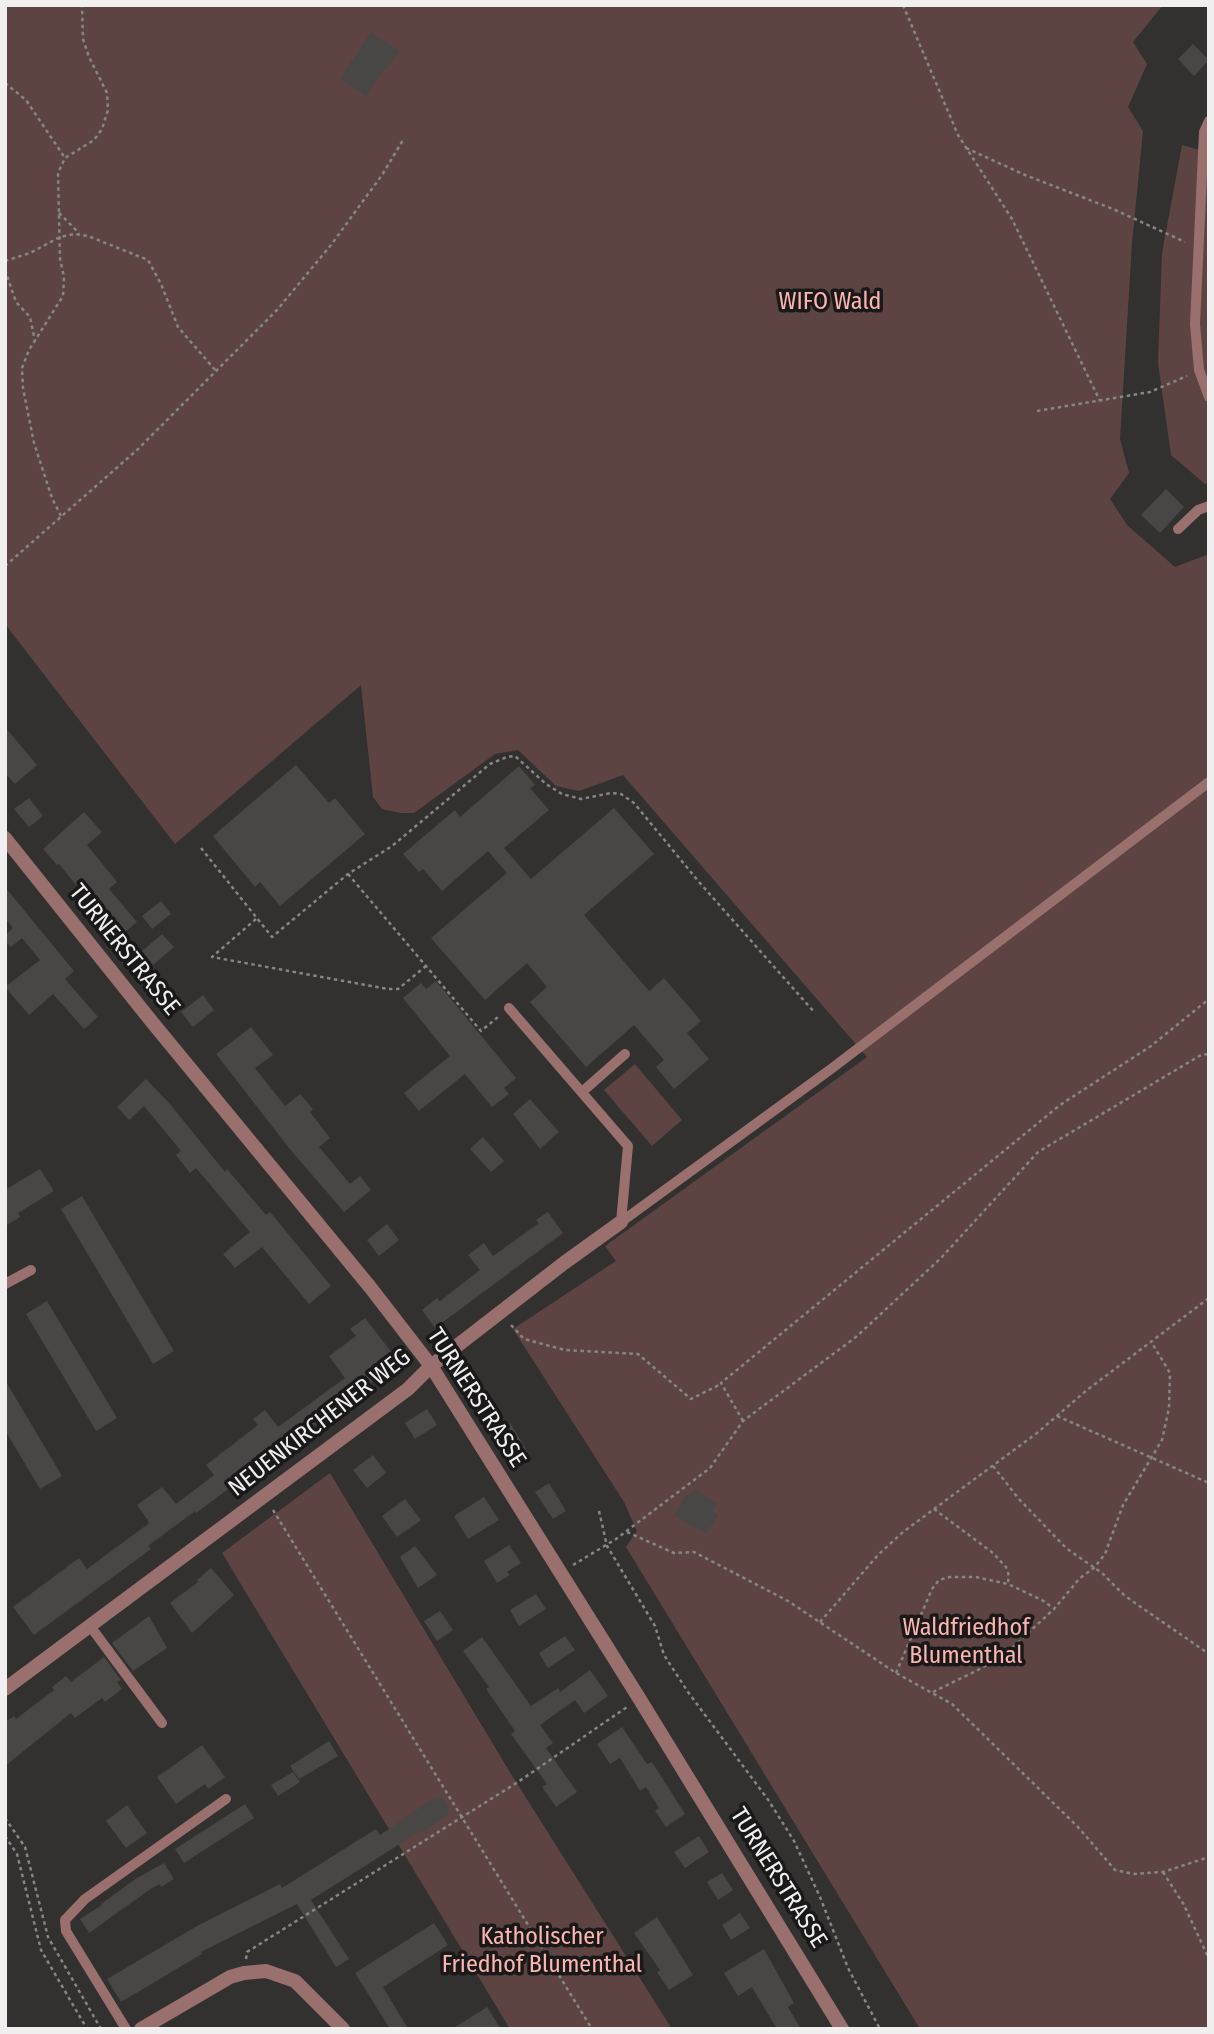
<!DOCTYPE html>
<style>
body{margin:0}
#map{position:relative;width:1214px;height:2034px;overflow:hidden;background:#333030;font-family:"Fira Sans Condensed",sans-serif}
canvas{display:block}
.frame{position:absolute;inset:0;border:7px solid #f1efef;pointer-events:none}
</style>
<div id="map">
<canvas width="1214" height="2034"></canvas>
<div class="frame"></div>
</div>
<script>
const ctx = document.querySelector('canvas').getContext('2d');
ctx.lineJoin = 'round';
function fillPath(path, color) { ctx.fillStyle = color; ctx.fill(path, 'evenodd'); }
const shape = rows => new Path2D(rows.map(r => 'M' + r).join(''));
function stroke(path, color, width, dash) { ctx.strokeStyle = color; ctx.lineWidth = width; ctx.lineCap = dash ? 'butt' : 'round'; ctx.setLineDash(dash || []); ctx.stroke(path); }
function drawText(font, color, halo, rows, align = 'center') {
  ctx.font = font + ' "Fira Sans Condensed",sans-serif'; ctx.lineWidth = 7; ctx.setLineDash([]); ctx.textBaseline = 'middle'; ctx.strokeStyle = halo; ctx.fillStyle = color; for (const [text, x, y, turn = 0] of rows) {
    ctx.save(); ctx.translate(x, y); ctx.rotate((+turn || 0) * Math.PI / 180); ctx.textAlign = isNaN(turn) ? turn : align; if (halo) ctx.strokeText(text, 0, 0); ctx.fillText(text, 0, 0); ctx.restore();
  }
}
fillPath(shape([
 [5,5,1163,5,1133,42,1147,64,1128,107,1143,131,1132,243,1120,439,1129,473,1110,499,1127,525,1175,567,1209,554,1209,2029,920,2029,626,1547,637,1531,624,1502,513,1329,616,1261,605,1246,867,1057,623,775,579,791,556,786,518,750,495,754,414,813,400,813,382,809,373,797,361,685,175,844,5,624],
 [1182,145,1196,149,1209,148,1209,483,1205,484,1171,455,1158,363,1162,253],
 [635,1064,682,1120,652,1146,604,1090],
 [330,1473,511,1774,672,2029,510,2029,222,1553]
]), '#5d4442');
fillPath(shape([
 [371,32,399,51,386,70,384,69,366,96,340,79],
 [1193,44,1209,60,1194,76,1178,59],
 [1166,489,1184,507,1160,533,1141,515],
 [5,727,37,765,15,784,5,773],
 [296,765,329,803,335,798,365,834,280,906,260,882,255,887,213,836],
 [519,766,535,785,530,788,549,810,504,848,531,879,614,808,654,854,584,915,649,991,664,978,701,1021,687,1033,709,1059,674,1089,656,1067,664,1060,634,1025,586,1067,530,1002,547,987,527,963,485,1000,431,938,507,873,488,851,442,891,423,869,419,872,403,854,455,810,460,817],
 [29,798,43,816,29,827,14,809],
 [84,812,102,832,87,845,117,882,109,889,137,922,119,937,59,864,57,865,43,849],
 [5,887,74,971,65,979,98,1017,84,1029,53,994,29,1015,5,987,40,960,22,938,11,947,5,941,5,935,13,928,5,918],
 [161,901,171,914,152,929,142,916],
 [162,934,174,947,146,971,135,957],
 [436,981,516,1078,504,1088,509,1094,492,1107,465,1074,419,1111,404,1093,450,1056,403,998,421,983,426,989],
 [203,995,214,1010,193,1027,181,1012],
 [251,1027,273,1055,255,1068,285,1106,300,1094,313,1109,310,1112,330,1138,319,1147,350,1184,360,1176,371,1190,344,1212,289,1148,216,1054],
 [146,1079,170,1104,225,1172,227,1169,266,1215,270,1212,331,1286,309,1304,262,1247,235,1268,223,1254,250,1232,196,1168,190,1173,176,1155,181,1151,144,1106,129,1120,117,1107],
 [530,1099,559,1132,540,1149,513,1114],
 [483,1137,504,1161,491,1172,470,1149],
 [40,1169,54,1191,18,1213,20,1217,5,1226,5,1190],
 [82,1196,174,1351,153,1364,61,1209],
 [548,1212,563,1233,435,1328,422,1310,437,1298,440,1301,480,1270,468,1255,484,1243,493,1256,539,1223,536,1220],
 [387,1224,399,1240,379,1256,367,1240],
 [47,1301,117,1418,96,1431,26,1314],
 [365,1318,399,1362,196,1513,195,1511,148,1546,151,1549,34,1635,13,1607,79,1558,87,1569,148,1524,149,1522,137,1505,162,1487,176,1504,214,1475,206,1465,258,1425,253,1419,265,1410,278,1427,345,1378,329,1356,356,1336,350,1329],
 [5,1380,62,1476,40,1489,5,1430],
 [427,1409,437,1425,415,1439,405,1423],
 [510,1423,528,1452,516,1459,498,1431],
 [373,1455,386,1473,367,1488,353,1470],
 [549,1483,566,1511,553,1519,535,1492],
 [694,1489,717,1504,713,1511,718,1515,706,1534,674,1515,686,1495,689,1497],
 [484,1497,499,1520,468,1539,454,1516],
 [405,1499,421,1520,397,1537,382,1516],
 [509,1545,521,1563,507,1572,510,1575,497,1583,484,1561],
 [415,1546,437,1575,418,1588,400,1557],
 [211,1568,234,1595,192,1633,170,1603,198,1582,197,1580],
 [536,1594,546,1609,519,1626,510,1610],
 [440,1611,453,1630,437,1641,424,1621],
 [149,1616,167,1648,133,1671,112,1643],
 [565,1636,575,1650,548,1668,539,1653],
 [482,1637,531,1706,558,1688,560,1692,590,1670,608,1696,584,1713,575,1700,540,1725,553,1743,546,1748,577,1792,556,1807,542,1787,547,1784,511,1734,515,1731,486,1689,489,1687,463,1651],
 [104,1657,121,1680,117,1682,122,1689,105,1702,102,1698,75,1718,71,1713,5,1766,5,1722,14,1716,16,1719,54,1690,52,1687,66,1676,71,1682],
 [622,1727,647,1764,652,1762,685,1814,666,1827,655,1811,659,1808,646,1787,640,1791,620,1758,610,1764,597,1744],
 [329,1741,338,1756,299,1779,290,1766],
 [202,1745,225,1777,208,1789,205,1784,176,1804,157,1777],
 [293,1772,300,1782,278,1796,271,1785],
 [435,1797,442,1798,449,1808,447,1816,423,1832,422,1830,311,1900,349,1959,336,1967,297,1904,201,1952,202,1954,121,2002,107,1979,197,1926,280,1884,282,1888,376,1829,380,1835],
 [245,1804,254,1818,184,1863,175,1849],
 [127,1805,147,1833,126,1848,106,1821],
 [699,1836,709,1852,685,1868,674,1852],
 [164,1863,174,1879,161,1887,160,1884,152,1888,89,1933,80,1919,102,1905,101,1904,137,1878],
 [722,1873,733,1890,718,1900,707,1882],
 [740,1913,750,1928,731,1940,722,1925],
 [657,1917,693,1975,669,1990,657,1972,660,1970,634,1933],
 [434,1923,448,1945,383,1987,408,2029,390,2029,355,1973],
 [764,1949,794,2003,788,2007,801,2029,777,2029,752,1987,738,1996,724,1973],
 [487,2007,501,2029,452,2029]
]), '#494646');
stroke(shape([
 [903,5,958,135,1012,219,1100,401],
 [5,83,26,100,65,158],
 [966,148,1025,175,1113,209,1185,242],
 [59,213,79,233],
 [5,261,30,253,60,237,74,234,88,236,148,260,161,284,178,327,216,371],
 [5,270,16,302,30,317,35,341],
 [1037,411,1150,392,1187,376],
 [61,516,52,498,34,443,23,388,22,368,29,350,63,296,64,277,60,259,58,173,65,158,94,140,102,129,108,110,107,93,89,57,83,39,82,5],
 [5,566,137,450,277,310,331,245,382,175,403,140],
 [201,848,272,937,348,874,392,846,490,764,507,757,515,756,546,784,562,794,581,799,611,793,621,794,634,803,699,882,815,1013],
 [348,874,481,1031,498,1017],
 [256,919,212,957,388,989,398,989,426,966],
 [511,1325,524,1339,565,1350,638,1354,691,1399,721,1384],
 [1057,1416,1209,1483],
 [743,1421,721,1383,1060,1105,1151,1046,1209,999],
 [993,1466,1018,1498,1066,1548,1102,1573,1125,1596,1209,1654],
 [934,1509,993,1553,1006,1567,1009,1576,1008,1582],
 [273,1510,592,2029],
 [599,1511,607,1546,655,1626,664,1655,688,1692,769,1801,794,1841,820,1897,848,1968,880,2029],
 [627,1532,674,1553,694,1552,788,1601,896,1673,952,1704,1078,1827,1115,1870,1133,1874,1163,1872,1209,1857],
 [573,1565,616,1539,710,1468,743,1421,856,1337,941,1258,1038,1152,1201,1055,1209,1054],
 [820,1622,878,1555,903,1532,1037,1433,1087,1390,1209,1298],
 [896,1673,932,1589,939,1580,950,1577,976,1577,1008,1584,1042,1600,1053,1608],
 [933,1692,982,1668,1011,1649,1054,1609,1080,1578,1094,1568,1105,1554,1123,1505,1162,1440,1169,1408,1170,1373,1152,1343],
 [5,1818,25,1847,48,1937,101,2029],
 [5,1836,17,1854,41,1950,87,2029],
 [1163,1872,1184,1905,1209,1959],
 [246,1959,247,1952,518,1782,627,1707]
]), '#878585', 2.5, [3.5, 3.5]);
stroke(shape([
 [1209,121,1204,132,1195,324,1199,370,1209,397],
 [1178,529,1198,510,1209,506],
 [509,1008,628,1146,621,1222],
 [582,1092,625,1054],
 [621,1222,831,1069,1209,782],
 [5,1284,31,1270],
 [90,1626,162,1723],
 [126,2029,66,1931,65,1920,85,1899,226,1799]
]), '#99706d', 10);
stroke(shape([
 [621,1222,564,1263,431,1366,639,1698,842,2029],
 [141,2029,230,1977,244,1973,266,1971,295,1981,343,2029]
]), '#99706d', 14);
stroke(shape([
 [5,838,152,1022,370,1287,431,1366,408,1389,5,1689]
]), '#99706d', 14);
drawText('24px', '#feb4b0', '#1a1919', [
 ["WIFO Wald",830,302],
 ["Waldfriedhof",966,1628],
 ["Blumenthal",966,1656],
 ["Katholischer",542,1937],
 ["Friedhof Blumenthal",542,1965]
]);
drawText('24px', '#f1efef', '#1a1919', [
 ["TURNERSTRASSE",124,950,51],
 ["TURNERSTRASSE",476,1398,57],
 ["NEUENKIRCHENER WEG",320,1423,-38],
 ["TURNERSTRASSE",778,1878,58]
]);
</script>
